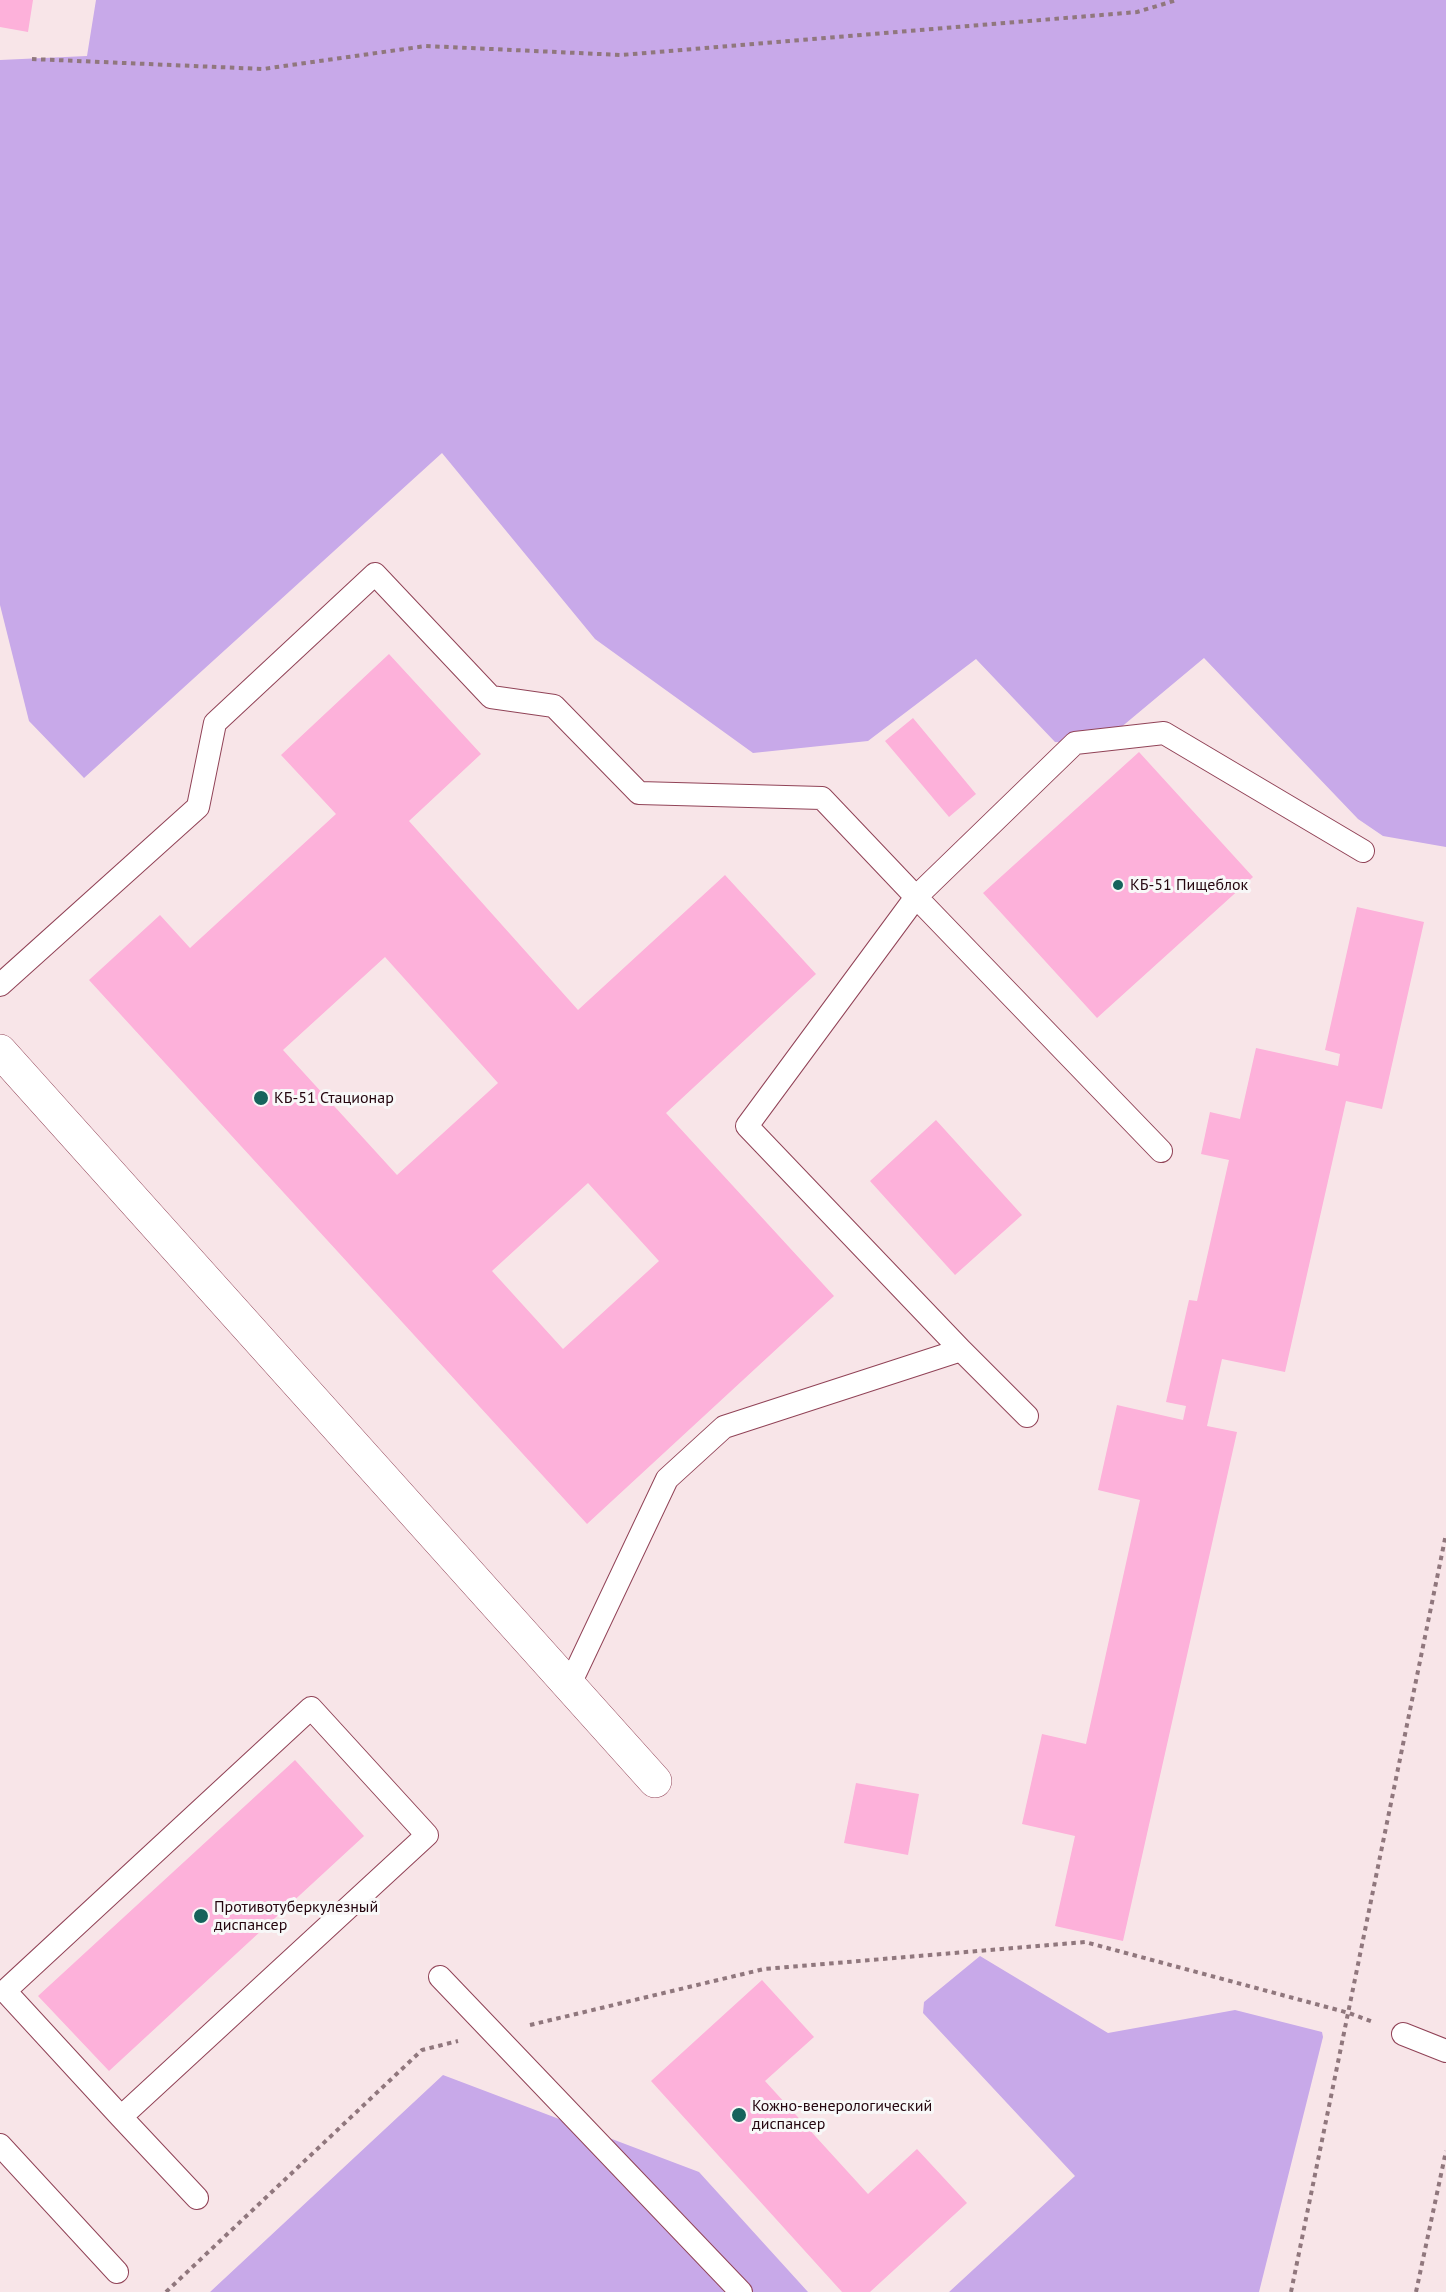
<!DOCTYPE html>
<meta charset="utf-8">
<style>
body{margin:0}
canvas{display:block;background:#f8e5e8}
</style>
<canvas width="1446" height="2292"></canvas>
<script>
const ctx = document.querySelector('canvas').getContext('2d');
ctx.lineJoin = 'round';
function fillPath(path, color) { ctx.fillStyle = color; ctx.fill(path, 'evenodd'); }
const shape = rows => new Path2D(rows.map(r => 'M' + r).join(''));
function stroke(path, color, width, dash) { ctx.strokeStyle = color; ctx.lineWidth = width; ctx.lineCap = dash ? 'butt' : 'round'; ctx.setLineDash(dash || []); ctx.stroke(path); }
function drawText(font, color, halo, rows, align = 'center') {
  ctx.font = font + ' "PT Sans",sans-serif'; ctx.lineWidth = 6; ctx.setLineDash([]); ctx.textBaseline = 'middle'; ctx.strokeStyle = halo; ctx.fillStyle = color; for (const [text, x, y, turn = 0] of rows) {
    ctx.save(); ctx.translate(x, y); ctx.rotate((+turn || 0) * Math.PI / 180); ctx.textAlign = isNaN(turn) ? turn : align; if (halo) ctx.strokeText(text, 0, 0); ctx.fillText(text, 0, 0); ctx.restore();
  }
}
fillPath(shape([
 [96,0,1446,0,1446,847,1383,836,1358,819,1204,658,1101,744,1055,742,976,659,868,741,753,753,595,639,442,453,84,778,29,721,0,605,0,60,87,56],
 [980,1956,1108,2033,1235,2010,1322,2032,1323,2037,1259,2292,949,2292,1075,2176,923,2013,924,2002],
 [443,2075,699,2172,808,2292,210,2292]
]), '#c8a9e9');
fillPath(shape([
 [0,0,33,0,28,32,0,27],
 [389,654,481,754,409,821,578,1010,725,875,816,974,666,1113,834,1296,587,1524,89,980,160,915,190,948,336,814,281,755],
 [385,957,498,1083,397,1175,283,1050],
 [588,1183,659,1261,563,1349,492,1271],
 [913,718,976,794,949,817,885,741],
 [1139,752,1253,877,1097,1018,983,893],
 [1357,907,1424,922,1382,1109,1346,1101,1285,1372,1222,1359,1207,1426,1237,1432,1123,1941,1055,1926,1075,1836,1022,1824,1042,1734,1086,1744,1140,1500,1098,1490,1117,1405,1183,1420,1186,1406,1166,1402,1189,1300,1197,1301,1229,1160,1201,1154,1210,1112,1240,1119,1256,1048,1338,1066,1340,1054,1325,1050],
 [936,1120,1022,1215,955,1275,870,1181],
 [295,1760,364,1836,109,2071,38,1996],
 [856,1783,919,1794,908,1855,844,1843],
 [762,1980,814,2037,765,2081,868,2194,917,2149,967,2203,870,2292,842,2292,651,2081]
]), '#fdb1da');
const service = shape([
 [0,985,198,807,215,723,375,574,491,697,554,706,639,793,822,798,916,897,747,1126,961,1350],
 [1161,1151,916,897,1075,743,1164,733,1363,851],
 [569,1686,667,1479,724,1427,961,1350,1027,1416],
 [440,1977,741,2292],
 [1403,2034,1446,2051],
 [121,2117,427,1835,311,1708,5,1991,121,2117,197,2198],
 [0,2145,117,2272]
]);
const minor = shape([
 [0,1051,655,1781]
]);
stroke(service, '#914357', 24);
stroke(minor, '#914357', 34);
stroke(shape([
 [32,59,263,69,426,46,621,55,1137,12,1177,0],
 [530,2025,764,1969,1085,1942,1349,2013,1373,2022],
 [166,2292,422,2050,458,2041],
 [1291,2292,1446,1534],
 [1416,2292,1446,2151]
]), '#90777d', 4, [4.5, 4.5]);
stroke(service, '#fff', 22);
stroke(minor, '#fff', 33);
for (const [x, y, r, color] of [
 [1118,885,6,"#16635c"],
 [261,1098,8,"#16635c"],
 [201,1916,8,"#16635c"],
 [739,2115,8,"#16635c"]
]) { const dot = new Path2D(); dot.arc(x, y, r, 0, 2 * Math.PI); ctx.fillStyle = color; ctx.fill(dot); stroke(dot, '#f8f8f8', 2); }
drawText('16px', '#25060f', '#f8f8f8', [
 ["КБ-51 Пищеблок",1130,885],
 ["КБ-51 Стационар",274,1098],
 ["Противотуберкулезный",214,1907],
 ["диспансер",214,1925],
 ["Кожно-венерологический",752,2106],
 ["диспансер",752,2124]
], 'left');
</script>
